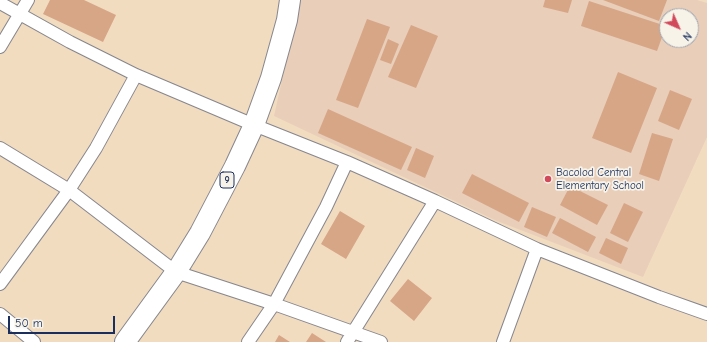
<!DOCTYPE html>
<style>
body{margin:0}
#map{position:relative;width:707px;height:342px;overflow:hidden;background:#f2dcbf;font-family:"Comic Neue",sans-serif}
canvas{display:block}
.north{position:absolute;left:659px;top:8px;width:40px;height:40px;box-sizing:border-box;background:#f7f3e8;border:1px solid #9fa5b1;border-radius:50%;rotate:135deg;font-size:11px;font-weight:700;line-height:16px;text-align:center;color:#1b2f5e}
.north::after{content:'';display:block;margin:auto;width:14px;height:18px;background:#d1495b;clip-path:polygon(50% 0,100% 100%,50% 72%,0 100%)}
.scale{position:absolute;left:8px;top:316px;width:107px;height:18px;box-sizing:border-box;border:2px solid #1b2f5e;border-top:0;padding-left:5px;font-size:12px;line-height:14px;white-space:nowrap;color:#1b2f5e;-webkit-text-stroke:3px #f7f3e8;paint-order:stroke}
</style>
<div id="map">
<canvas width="707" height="342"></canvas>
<div class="north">N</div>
<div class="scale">50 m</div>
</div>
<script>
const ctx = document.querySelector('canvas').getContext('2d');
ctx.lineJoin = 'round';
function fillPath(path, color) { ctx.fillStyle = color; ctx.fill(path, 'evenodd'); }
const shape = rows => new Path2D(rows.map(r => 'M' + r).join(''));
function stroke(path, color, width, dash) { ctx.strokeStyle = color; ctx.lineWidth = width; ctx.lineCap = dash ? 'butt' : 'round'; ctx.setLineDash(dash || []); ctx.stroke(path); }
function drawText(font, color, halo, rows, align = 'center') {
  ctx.font = font + ' "Comic Neue",sans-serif'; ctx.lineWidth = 3.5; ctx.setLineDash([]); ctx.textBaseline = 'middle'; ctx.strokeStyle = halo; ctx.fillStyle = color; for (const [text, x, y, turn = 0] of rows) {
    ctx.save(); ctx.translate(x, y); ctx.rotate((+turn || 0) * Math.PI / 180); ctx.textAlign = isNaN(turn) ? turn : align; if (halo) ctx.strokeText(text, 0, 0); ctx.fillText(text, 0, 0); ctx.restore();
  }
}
fillPath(shape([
 [300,0,697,0,707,3,707,137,643,277,497,221,274,116],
 [667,16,691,16,691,40,667,40]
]), '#e9ceb9');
fillPath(shape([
 [50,0,84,0,116,15,103,42,43,14],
 [545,0,572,0,568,13,543,7],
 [603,0,667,0,659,21],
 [589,1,666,26,657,51,581,26],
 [367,19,390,27,358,108,336,100],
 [411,25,438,36,416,88,388,77],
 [388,39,399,44,391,64,380,60],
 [618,72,657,88,631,153,592,138],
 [670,90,692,99,679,130,658,121],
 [328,109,412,147,401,170,318,133],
 [652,133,673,139,659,181,639,174],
 [416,148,434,156,425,178,407,170],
 [472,174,529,203,519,222,462,193],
 [570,186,608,205,597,225,560,205],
 [624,203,643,212,628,242,610,233],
 [532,207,556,217,547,237,524,227],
 [340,211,365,226,346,259,321,244],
 [560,218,596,237,588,252,552,233],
 [606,238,628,248,621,264,599,253],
 [408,279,432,298,414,321,390,301],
 [312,333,326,342,306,342],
 [279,335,290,342,275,342]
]), '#d7a687');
const minor = shape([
 [0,3,70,42,136,75,254,125,347,162,435,201,537,249,659,297,707,314],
 [0,47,28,0],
 [0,148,69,190,176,272,274,304,381,342],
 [0,284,69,190,96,148,136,75],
 [0,314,34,342],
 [248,342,274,304,326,207,347,162],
 [347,342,435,201],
 [503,342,537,249]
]);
const trunk = shape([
 [125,342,176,272,200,233,235,166,254,125,271,78,287,20,290,0]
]);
stroke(minor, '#86868e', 14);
stroke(trunk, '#86868e', 22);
stroke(minor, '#fff', 12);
stroke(trunk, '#fff', 20);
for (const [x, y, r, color] of [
 [548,179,4,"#d1495b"]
]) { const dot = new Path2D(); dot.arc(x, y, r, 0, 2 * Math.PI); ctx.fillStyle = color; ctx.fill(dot); stroke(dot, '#f7f3e8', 1.5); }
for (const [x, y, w] of [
 [227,180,14]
]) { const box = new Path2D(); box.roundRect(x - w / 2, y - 8, w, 16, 3); ctx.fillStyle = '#f7f3e8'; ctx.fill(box); stroke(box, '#1b2f5e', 1); }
drawText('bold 10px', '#1b2f5e', null, [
 ["9",227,180]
]);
drawText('11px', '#1b2f5e', '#f7f3e8', [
 ["Bacolod Central",556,173],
 ["Elementary School",556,186]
], 'left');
</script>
